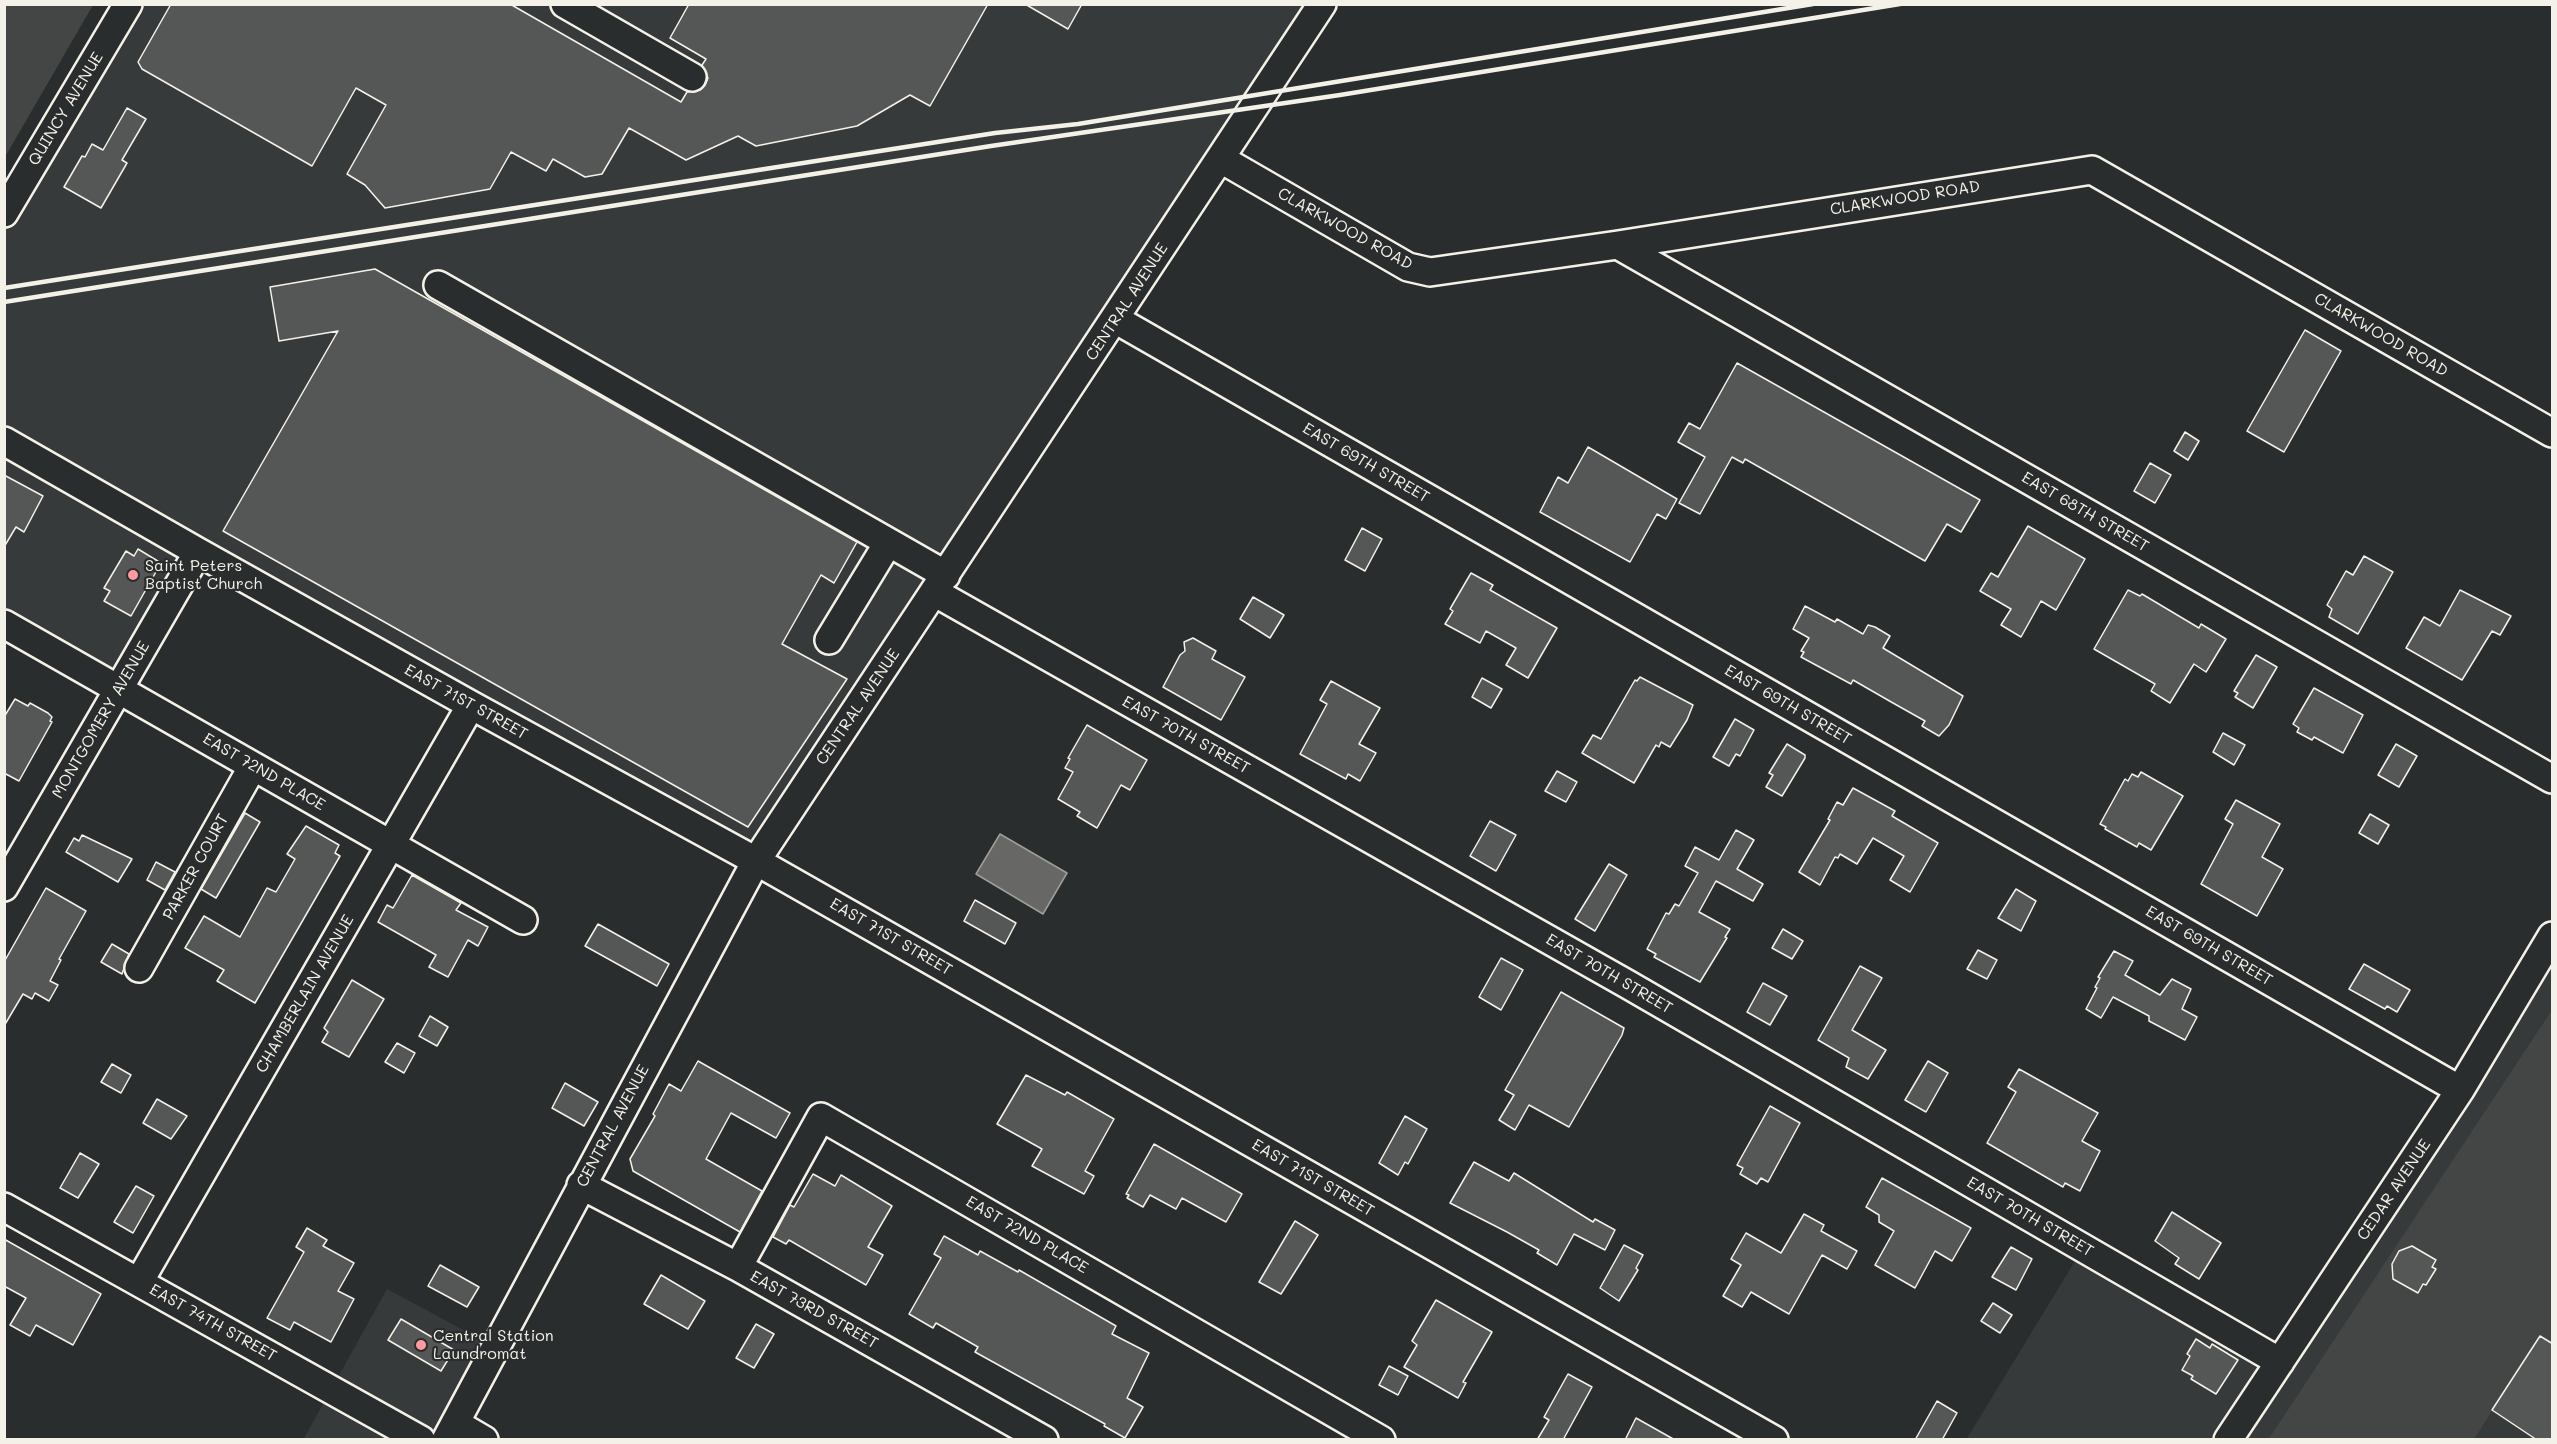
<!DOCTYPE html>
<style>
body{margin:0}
#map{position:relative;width:2557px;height:1444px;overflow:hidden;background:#2a2d2e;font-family:Mali,sans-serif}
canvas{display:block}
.frame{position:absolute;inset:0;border:6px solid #f4f1e8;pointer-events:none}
</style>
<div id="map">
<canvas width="2557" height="1444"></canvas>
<div class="frame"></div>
</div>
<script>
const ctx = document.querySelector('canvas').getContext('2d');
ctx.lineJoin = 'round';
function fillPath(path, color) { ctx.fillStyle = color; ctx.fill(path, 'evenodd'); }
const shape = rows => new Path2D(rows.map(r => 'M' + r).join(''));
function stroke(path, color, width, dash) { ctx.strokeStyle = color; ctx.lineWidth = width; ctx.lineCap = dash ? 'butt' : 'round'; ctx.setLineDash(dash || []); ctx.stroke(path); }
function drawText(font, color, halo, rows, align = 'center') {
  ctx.font = font + ' Mali,sans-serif'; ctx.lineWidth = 4.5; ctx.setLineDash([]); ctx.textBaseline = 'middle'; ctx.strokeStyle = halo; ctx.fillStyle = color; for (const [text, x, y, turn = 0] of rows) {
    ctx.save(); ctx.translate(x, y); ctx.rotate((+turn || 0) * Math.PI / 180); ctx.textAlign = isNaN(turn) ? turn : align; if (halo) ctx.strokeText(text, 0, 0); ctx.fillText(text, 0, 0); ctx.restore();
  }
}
fillPath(shape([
 [128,5,1322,5,756,861,198,553,119,689,5,624,5,213],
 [2552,936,2552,1439,1966,1440,2083,1248,2280,1361],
 [387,1289,495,1347,455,1423,484,1439,303,1440]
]), '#373a3a');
fillPath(shape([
 [5,4,93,5,5,157,4,5],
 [2552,1010,2552,1344,2540,1336,2474,1439,2268,1440]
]), '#444645');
const water = shape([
 [1000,834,1067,873,1043,914,976,874,1000,834]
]);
fillPath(water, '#676866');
stroke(water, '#9f9f9a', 1.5);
const building = shape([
 [171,4,510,4,681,102,687,92,700,90,705,85,708,78,702,65,706,59,670,38,689,4,988,4,930,106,910,95,857,126,756,146,738,136,686,160,629,128,602,174,585,177,553,159,546,171,511,152,490,189,385,208,365,185,347,174,386,105,356,88,312,166,142,69,138,62,171,4],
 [1025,4,1082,4,1068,29,1025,4],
 [127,108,146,119,122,160,127,163,101,208,64,187,82,156,85,157,92,144,103,150,127,108],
 [375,269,857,542,834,583,821,575,782,644,847,679,748,827,223,531,338,331,279,341,270,287,375,269],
 [2305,330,2341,351,2284,452,2247,431,2305,330],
 [1737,363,1980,500,1961,532,1947,524,1925,561,1745,459,1743,463,1732,457,1700,514,1679,503,1705,457,1678,442,1689,423,1700,429,1737,363],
 [2185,432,2199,441,2188,460,2174,451,2185,432],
 [1588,447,1677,499,1666,519,1657,514,1630,562,1540,512,1558,477,1568,483,1588,447],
 [2150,463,2171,475,2155,503,2134,491,2150,463],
 [4,475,43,496,24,532,16,527,4,547,4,475],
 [2028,526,2085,559,2056,610,2041,601,2021,637,2001,625,2011,609,1980,591,1991,573,1998,577,2028,526],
 [1362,528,1382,539,1365,571,1345,560,1362,528],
 [138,549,161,563,131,616,104,601,110,591,104,588,126,551,134,556,138,549],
 [2364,556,2393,572,2358,634,2329,617,2332,609,2327,605,2346,571,2353,575,2364,556],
 [1471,573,1493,585,1490,590,1557,628,1528,678,1506,665,1516,648,1486,631,1480,643,1445,624,1453,611,1450,609,1471,573],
 [2128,590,2140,596,2142,594,2199,628,2201,624,2226,639,2206,672,2194,664,2170,703,2151,691,2155,684,2094,649,2128,590],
 [2460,590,2511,616,2500,635,2492,631,2462,680,2406,648,2424,617,2440,626,2460,590],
 [1253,597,1284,615,1270,638,1240,619,1253,597],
 [1805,606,1835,622,1837,619,1863,634,1868,625,1875,627,1890,636,1883,648,1963,696,1949,725,1939,736,1922,726,1925,721,1893,703,1853,680,1851,684,1801,657,1804,652,1801,651,1809,638,1793,629,1805,606],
 [1193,638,1216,651,1212,659,1245,677,1221,720,1163,687,1180,655,1185,651,1184,642,1193,638],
 [2256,655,2277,667,2253,708,2235,697,2238,693,2234,691,2256,655],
 [1640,677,1693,705,1687,720,1670,747,1661,742,1659,747,1656,745,1634,783,1582,753,1593,735,1601,739,1635,680,1637,681,1640,677],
 [1482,678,1502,689,1491,708,1472,697,1482,678],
 [1331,681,1380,708,1359,744,1376,753,1360,781,1348,774,1346,779,1300,754,1327,704,1320,700,1331,681],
 [2314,688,2363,715,2343,753,2314,737,2312,740,2297,732,2299,728,2293,724,2314,688],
 [15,699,28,706,30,703,48,713,52,717,50,721,52,722,19,781,4,773,4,717,15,699],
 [1735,719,1754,730,1740,756,1736,754,1729,766,1713,757,1735,719],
 [1087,725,1147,760,1130,790,1121,785,1097,828,1077,816,1080,812,1058,799,1073,772,1065,768,1070,759,1068,758,1087,725],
 [2223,733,2245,745,2234,765,2213,752,2223,733],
 [1787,744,1805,755,1805,758,1782,796,1766,787,1773,775,1769,773,1787,744],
 [2396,744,2417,756,2399,787,2378,775,2396,744],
 [1557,771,1577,782,1566,802,1545,791,1557,771],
 [2141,772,2183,796,2151,850,2139,843,2137,847,2105,829,2106,827,2100,824,2125,779,2128,781,2132,774,2138,777,2141,772],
 [1853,788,1895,811,1892,816,1938,843,1910,892,1890,880,1904,856,1873,838,1857,864,1840,854,1838,858,1835,857,1820,885,1799,872,1830,820,1828,819,1837,802,1843,805,1853,788],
 [2236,800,2280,824,2262,857,2283,869,2257,916,2201,884,2233,824,2225,819,2236,800],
 [245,813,260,822,216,898,201,889,245,813],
 [2370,814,2389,825,2378,844,2359,833,2370,814],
 [1490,821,1516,835,1496,871,1470,856,1490,821],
 [306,826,339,845,335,853,340,856,255,1003,217,981,224,970,185,948,204,916,240,937,267,888,276,892,295,859,287,854,306,826],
 [1736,830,1754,840,1737,869,1763,884,1753,901,1716,881,1699,912,1730,929,1725,937,1727,938,1700,982,1654,957,1656,954,1647,949,1666,913,1669,914,1675,904,1679,906,1698,873,1685,866,1695,847,1719,860,1736,830],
 [82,835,132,859,118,882,66,852,74,838,79,841,82,835],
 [156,862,175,872,165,890,147,880,156,862],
 [1609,864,1627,875,1595,931,1575,919,1609,864],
 [412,875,461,903,456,910,488,927,478,946,468,940,448,977,429,967,436,955,378,922,387,905,393,908,412,875],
 [46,888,86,911,59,959,61,960,50,981,58,985,49,1001,35,993,32,999,23,994,4,1026,4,962,46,888],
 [2016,889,2036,901,2021,931,1998,918,2016,889],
 [975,900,1016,923,1005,944,964,921,975,900],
 [598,924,669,964,657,986,585,946,598,924],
 [1783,929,1803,941,1792,959,1772,948,1783,929],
 [112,944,129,954,122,974,101,962,112,944],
 [1978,950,1997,960,1987,979,1967,969,1978,950],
 [2114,951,2133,961,2125,975,2160,995,2172,979,2191,989,2182,1009,2197,1017,2185,1040,2149,1021,2149,1016,2113,997,2101,1018,2086,1009,2097,988,2095,987,2100,978,2098,977,2114,951],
 [1501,958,1523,970,1501,1010,1479,997,1501,958],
 [2364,964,2410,990,2397,1012,2387,1006,2385,1009,2349,989,2364,964],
 [1860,966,1882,978,1852,1030,1886,1050,1868,1079,1846,1067,1849,1058,1818,1040,1860,966],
 [352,980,384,999,349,1057,322,1042,328,1032,324,1028,352,980],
 [1763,983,1787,996,1770,1025,1747,1012,1763,983],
 [1561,992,1624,1028,1622,1035,1569,1127,1529,1105,1515,1130,1499,1120,1514,1095,1505,1090,1561,992],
 [430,1016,448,1027,437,1046,419,1036,430,1016],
 [397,1043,415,1053,404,1073,385,1062,397,1043],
 [698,1061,790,1113,776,1138,731,1113,706,1159,762,1191,740,1232,633,1171,630,1159,655,1116,653,1114,669,1084,681,1091,698,1061],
 [1928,1061,1948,1073,1926,1112,1905,1100,1928,1061],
 [112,1064,131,1075,121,1093,101,1082,112,1064],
 [2019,1069,2098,1113,2082,1141,2100,1151,2080,1191,2065,1183,2063,1187,1987,1143,2016,1092,2008,1087,2019,1069],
 [1026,1075,1065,1095,1067,1092,1114,1119,1085,1171,1094,1176,1084,1194,1032,1166,1042,1149,997,1124,1026,1075],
 [565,1083,598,1102,584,1126,552,1108,565,1083],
 [157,1099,187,1116,171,1139,143,1123,157,1099],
 [1770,1106,1800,1123,1768,1182,1761,1178,1757,1184,1740,1174,1743,1168,1737,1165,1770,1106],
 [1405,1116,1427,1129,1408,1164,1405,1162,1398,1175,1379,1163,1405,1116],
 [1154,1144,1242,1194,1226,1222,1182,1198,1176,1209,1150,1195,1143,1207,1127,1198,1129,1195,1126,1194,1154,1144],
 [80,1153,99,1164,78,1198,60,1188,80,1153],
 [1474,1162,1509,1181,1514,1173,1593,1222,1595,1219,1615,1230,1605,1250,1574,1234,1557,1265,1537,1253,1539,1250,1507,1232,1450,1203,1474,1162],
 [813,1174,835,1186,841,1175,892,1206,868,1247,883,1255,866,1285,789,1240,786,1244,773,1237,790,1205,794,1207,813,1174],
 [1882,1178,1971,1228,1952,1261,1935,1251,1915,1288,1875,1265,1894,1231,1879,1222,1879,1215,1866,1207,1882,1178],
 [136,1186,154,1196,133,1233,114,1222,136,1186],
 [2172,1212,2221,1243,2199,1279,2175,1264,2179,1258,2155,1241,2172,1212],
 [1804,1214,1824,1225,1821,1231,1857,1251,1847,1269,1822,1255,1789,1314,1751,1292,1742,1307,1723,1296,1741,1265,1731,1259,1746,1233,1781,1253,1804,1214],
 [1295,1221,1318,1235,1281,1294,1259,1282,1295,1221],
 [307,1228,327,1240,323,1246,354,1263,338,1291,354,1299,331,1342,294,1322,290,1330,267,1318,304,1252,296,1247,307,1228],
 [944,1236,978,1255,980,1251,1018,1272,1019,1270,1116,1326,1112,1334,1149,1353,1127,1398,1143,1407,1125,1438,1104,1426,1105,1424,975,1352,978,1347,936,1323,933,1328,909,1314,941,1258,934,1254,944,1236],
 [4,1239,101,1294,73,1345,36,1325,30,1336,10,1325,26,1298,4,1286,4,1239],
 [1624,1245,1643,1255,1636,1268,1638,1270,1619,1301,1600,1288,1624,1245],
 [2412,1246,2436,1260,2432,1267,2436,1269,2426,1285,2423,1284,2418,1293,2393,1279,2392,1264,2399,1251,2412,1246],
 [2011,1247,2032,1259,2016,1290,1992,1277,2011,1247],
 [440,1265,479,1287,467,1307,428,1286,440,1265],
 [661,1275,705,1301,688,1329,644,1304,661,1275],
 [1436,1300,1492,1332,1463,1382,1466,1383,1458,1398,1404,1367,1417,1345,1412,1341,1436,1300],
 [1993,1303,2012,1315,2000,1333,1981,1321,1993,1303],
 [401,1319,454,1350,441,1371,388,1340,401,1319],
 [756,1324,774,1334,754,1368,736,1358,756,1324],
 [2540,1336,2553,1344,2553,1440,2537,1440,2492,1410,2540,1336],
 [2196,1339,2210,1348,2212,1344,2238,1360,2216,1394,2191,1379,2193,1376,2182,1370,2190,1356,2187,1354,2196,1339],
 [1389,1366,1408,1376,1398,1395,1379,1385,1389,1366],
 [1568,1374,1592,1387,1563,1440,1537,1440,1549,1420,1544,1417,1568,1374],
 [1937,1401,1957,1413,1942,1440,1915,1440,1937,1401],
 [1636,1418,1675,1440,1625,1440,1636,1418]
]);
fillPath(building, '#555756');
stroke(building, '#f4f1e8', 1.5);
const minor = shape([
 [565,4,692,77],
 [1221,159,1408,267,1430,272,1618,245,2092,170,2552,433],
 [4,213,128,4],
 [1618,245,2552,779],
 [438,285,946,575],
 [1115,319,2460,1090],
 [4,441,198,552,471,705,756,861,1774,1440],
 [934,592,1627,984,2280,1362],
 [4,624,523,920],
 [829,640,888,543],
 [4,887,198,552],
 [139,968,253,766],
 [581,1185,738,1267,1044,1440],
 [4,1207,421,1440],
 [738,1267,821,1117,1381,1440],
 [139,1282,471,705],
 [455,1423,484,1440],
 [446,1440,756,861,1322,4],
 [2228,1440,2460,1090,2552,936]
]);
stroke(minor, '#f4f1e8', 32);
stroke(minor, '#2a2d2e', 27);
stroke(shape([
 [4,288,995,133,1078,124,1813,4],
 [4,302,991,146,1340,95,1900,4]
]), '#f4f1e8', 4.5);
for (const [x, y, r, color] of [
 [133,575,6,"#ff9aa2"],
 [421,1345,6,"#ff9aa2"]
]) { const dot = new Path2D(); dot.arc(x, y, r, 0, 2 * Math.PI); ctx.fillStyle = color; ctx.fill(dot); stroke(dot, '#2a2d2e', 2); }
drawText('16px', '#f4f1e8', '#2a2d2e', [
 ["QUINCY AVENUE",66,109,-59],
 ["CLARKWOOD ROAD",1905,198,-9],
 ["CLARKWOOD ROAD",1345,229,29],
 ["CENTRAL AVENUE",1127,302,-57],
 ["CLARKWOOD ROAD",2381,335,30],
 ["EAST 69TH STREET",1366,463,30],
 ["EAST 68TH STREET",2085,512,30],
 ["EAST 71ST STREET",466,702,29],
 ["EAST 69TH STREET",1788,705,30],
 ["CENTRAL AVENUE",858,707,-56],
 ["MONTGOMERY AVENUE",101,720,-60],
 ["EAST 70TH STREET",1186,735,29],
 ["EAST 72ND PLACE",264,772,30],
 ["PARKER COURT",196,867,-61],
 ["EAST 71ST STREET",891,937,30],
 ["EAST 69TH STREET",2209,946,30],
 ["EAST 70TH STREET",1609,974,30],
 ["CHAMBERLAIN AVENUE",305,994,-60],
 ["CENTRAL AVENUE",613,1126,-62],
 ["EAST 71ST STREET",1313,1178,30],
 ["CEDAR AVENUE",2394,1190,-56],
 ["EAST 70TH STREET",2030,1217,30],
 ["EAST 72ND PLACE",1027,1235,30],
 ["EAST 73RD STREET",814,1310,29],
 ["EAST 74TH STREET",213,1323,29]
]);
drawText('16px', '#f4f1e8', '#2a2d2e', [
 ["Saint Peters",145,566],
 ["Baptist Church",145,584],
 ["Central Station",433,1336],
 ["Laundromat",433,1354]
], 'left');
</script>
